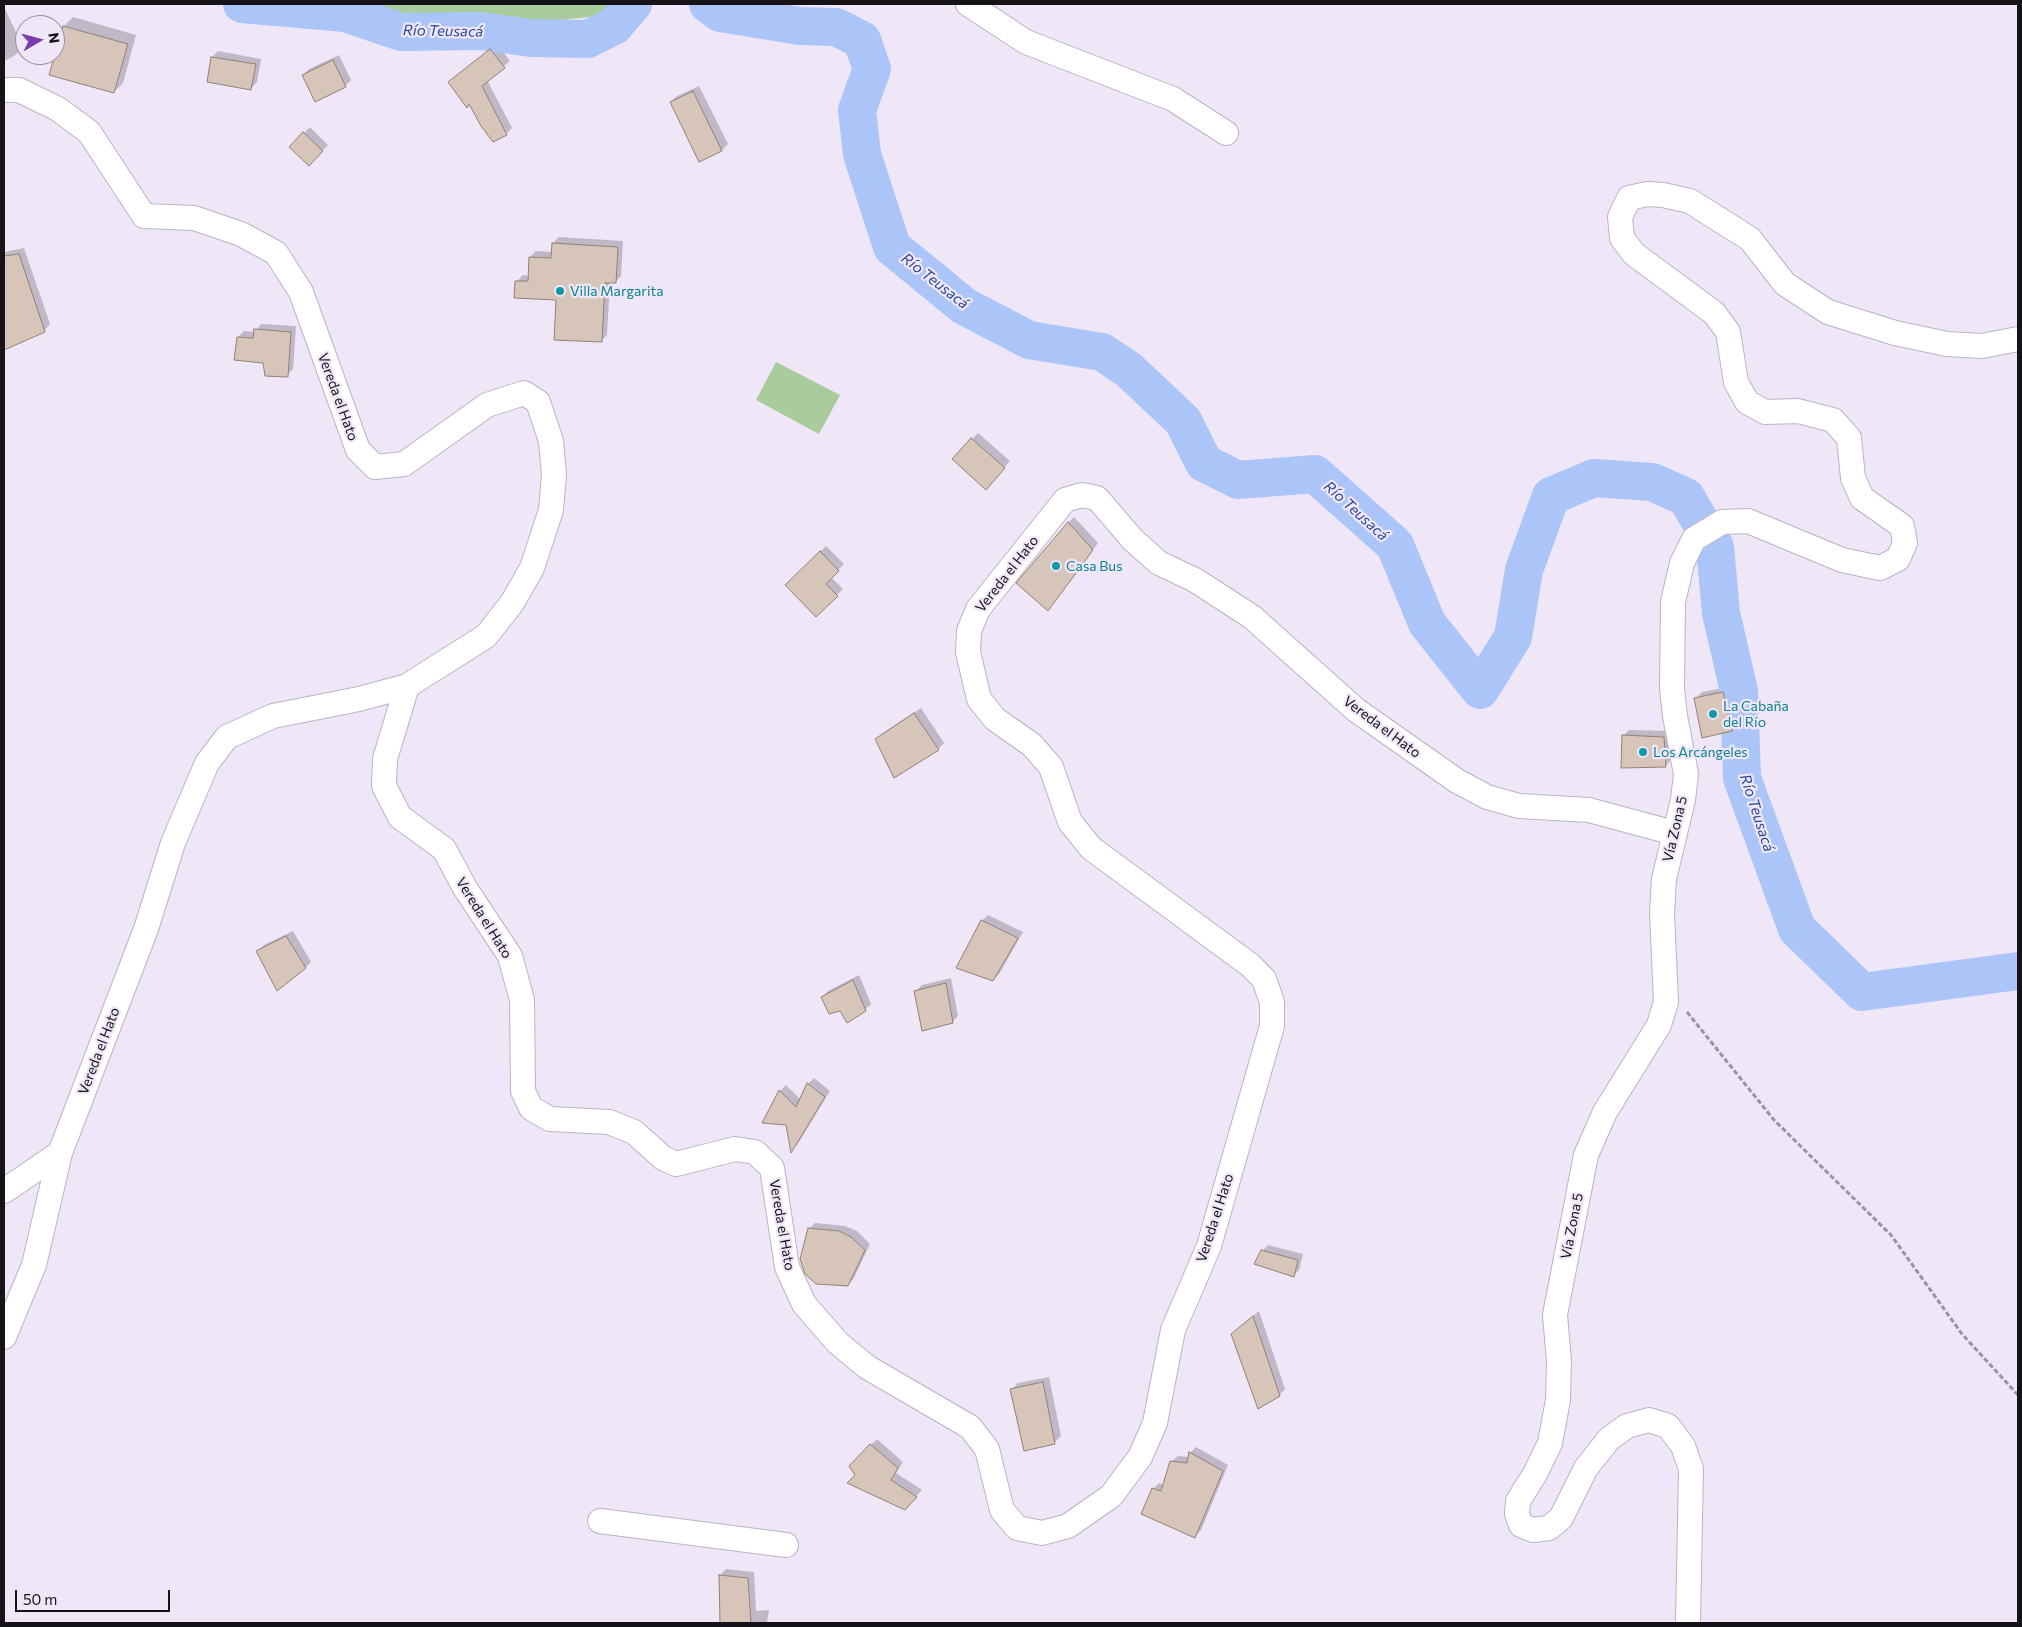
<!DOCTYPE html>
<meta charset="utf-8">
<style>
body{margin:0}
#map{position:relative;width:2022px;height:1627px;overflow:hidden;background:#efe6f8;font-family:Commissioner,sans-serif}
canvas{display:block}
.frame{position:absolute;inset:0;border:5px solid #151218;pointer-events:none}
.north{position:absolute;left:15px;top:15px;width:50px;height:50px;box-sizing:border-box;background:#efe6f8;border:1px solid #98919e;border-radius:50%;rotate:82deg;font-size:14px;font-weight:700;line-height:20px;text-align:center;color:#151218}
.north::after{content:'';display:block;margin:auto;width:18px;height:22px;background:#793cb1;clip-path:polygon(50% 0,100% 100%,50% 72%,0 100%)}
.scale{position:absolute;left:15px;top:1590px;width:155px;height:22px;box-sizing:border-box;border:2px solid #151218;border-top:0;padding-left:6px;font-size:15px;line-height:18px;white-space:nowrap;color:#151218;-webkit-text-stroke:4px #efe6f8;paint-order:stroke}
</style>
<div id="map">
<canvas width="2022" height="1627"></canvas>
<div class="frame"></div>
<div class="north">N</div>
<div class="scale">50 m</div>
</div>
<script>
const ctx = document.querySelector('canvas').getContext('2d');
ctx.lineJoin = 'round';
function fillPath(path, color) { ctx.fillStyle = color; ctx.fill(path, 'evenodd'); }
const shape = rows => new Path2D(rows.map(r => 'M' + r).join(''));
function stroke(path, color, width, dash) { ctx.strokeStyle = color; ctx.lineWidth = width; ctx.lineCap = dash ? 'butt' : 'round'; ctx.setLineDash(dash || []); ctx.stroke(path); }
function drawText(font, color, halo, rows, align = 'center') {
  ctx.font = font + ' Commissioner,sans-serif'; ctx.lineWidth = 4.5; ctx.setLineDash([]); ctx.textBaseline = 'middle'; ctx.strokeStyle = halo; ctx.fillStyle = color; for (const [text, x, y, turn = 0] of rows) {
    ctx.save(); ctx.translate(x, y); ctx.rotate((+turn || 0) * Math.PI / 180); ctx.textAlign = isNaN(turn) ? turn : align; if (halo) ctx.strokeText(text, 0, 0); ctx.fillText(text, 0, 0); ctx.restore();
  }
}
fillPath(shape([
 [282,4,616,4,609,15,503,26,424,18,336,31],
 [776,362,840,395,819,434,756,400]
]), '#aacb9b');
fillPath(shape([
 [4,7,23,47,14,56,4,61],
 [73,17,136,35,123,83,114,92,64,26],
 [497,44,510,61,487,80,512,128,506,134,470,103,455,76],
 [218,51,261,59,257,82,251,88,212,57],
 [339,55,351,80,345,86,303,75,309,69],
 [699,86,728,144,722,150,699,161,671,102,677,96],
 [310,127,328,145,309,164,290,147],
 [559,237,623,241,621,276,615,282,610,282,607,335,601,341,557,299,517,281,523,275,529,276,530,257,536,251,553,252,553,243],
 [24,248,50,324,44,331,4,348,4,252],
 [261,324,296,326,293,369,287,375,264,361,238,337,244,331,255,332],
 [978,433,1010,461,992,482,954,459],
 [1074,517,1098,543,1053,603,1068,523],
 [826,546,844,564,831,577,843,589,816,615,786,585],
 [1729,687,1737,724,1731,730,1696,698,1702,692],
 [921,708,944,743,938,749,877,739,883,733],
 [1629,730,1670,731,1671,760,1665,766,1623,736],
 [988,915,1023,932,999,974,993,980,982,921],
 [293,931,311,962,305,968,258,951,264,945],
 [859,975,871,1004,865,1010,840,1009,822,997,828,991],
 [951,978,958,1016,952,1022,916,991,922,985],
 [814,1078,830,1091,797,1145,792,1150,787,1124,764,1122,780,1091,786,1085,801,1100,808,1084],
 [815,1223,845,1226,857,1231,870,1244,854,1278,848,1285,809,1229],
 [1268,1245,1303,1254,1299,1270,1293,1276,1262,1251],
 [1259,1311,1285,1389,1279,1395,1232,1334],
 [1049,1377,1061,1436,1055,1442,1012,1389,1018,1383],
 [877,1439,903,1462,896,1473,922,1490,911,1502,857,1475,850,1466],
 [1196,1447,1228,1465,1201,1530,1195,1536,1153,1489,1159,1483,1164,1485,1171,1462,1178,1456,1189,1457,1190,1453],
 [726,1569,754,1572,756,1611,769,1610,767,1623,721,1623,720,1575]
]), '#0003');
stroke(shape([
 [242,4,345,13,401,32,481,31,531,38,588,39,614,26,633,4],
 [708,4,720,13,800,26,836,27,862,40,872,69,857,110,862,154,892,247,964,306,1029,340,1102,352,1129,370,1183,421,1204,463,1238,480,1315,474,1395,545,1427,623,1480,690,1513,637,1524,570,1551,496,1594,478,1652,482,1686,497,1715,547,1721,613,1739,691,1742,778,1797,929,1862,992,2018,971]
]), '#abc5f9', 38);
const building = shape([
 [63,26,128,44,114,93,49,75,63,26],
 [490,49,505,68,482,86,507,135,493,142,481,126,469,104,467,108,448,82,490,49],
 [211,57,256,64,251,90,207,82,211,57],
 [333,60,346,87,315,102,302,75,333,60],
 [693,91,722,151,699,162,670,102,693,91],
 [303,132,323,151,309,166,289,147,303,132],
 [552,243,618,247,616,283,605,283,602,342,554,340,556,300,514,298,515,281,528,281,529,257,551,258,552,243],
 [19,254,45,332,4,350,4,256,19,254],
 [254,329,291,332,288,377,265,376,263,363,234,360,237,337,253,338,254,329],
 [971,438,1005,468,986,490,952,459,971,438],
 [1068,522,1093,550,1048,611,1016,583,1068,522],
 [820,551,839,571,826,584,838,596,816,617,785,585,820,551],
 [1723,692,1732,731,1702,738,1694,698,1723,692],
 [914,713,939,750,894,778,875,739,914,713],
 [1622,735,1664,737,1666,767,1621,768,1622,735],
 [981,920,1018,938,993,981,956,968,981,920],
 [286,936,306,968,277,991,256,951,286,936],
 [853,980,866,1011,847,1023,840,1011,829,1014,821,997,853,980],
 [946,983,953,1023,922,1031,914,991,946,983],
 [807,1083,825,1097,791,1153,786,1125,762,1123,779,1090,796,1107,807,1083],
 [808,1228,839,1231,851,1237,865,1250,848,1286,816,1284,805,1274,800,1259,808,1228],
 [1261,1250,1298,1260,1294,1277,1254,1264,1261,1250],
 [1253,1316,1280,1396,1258,1409,1231,1334,1253,1316],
 [1043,1382,1055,1444,1024,1451,1010,1389,1043,1382],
 [870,1444,898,1468,891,1480,917,1497,905,1510,847,1483,855,1475,849,1466,870,1444],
 [1189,1452,1223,1471,1195,1538,1141,1514,1152,1488,1161,1491,1170,1461,1187,1463,1189,1452],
 [719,1575,748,1578,751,1623,720,1623,719,1575]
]);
fillPath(building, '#d6c5b8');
stroke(building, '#908175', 1);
const minor = shape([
 [968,4,1026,42,1173,99,1226,133],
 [4,90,19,90,58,109,89,132,144,216,194,218,241,234,276,253,301,292,358,450,375,467,404,464,487,405,524,393,538,402,551,441,554,475,551,510,532,568,512,603,486,636,407,686,385,759,384,786,400,817,444,849,465,888,510,956,522,1000,523,1091,531,1108,550,1119,609,1122,634,1132,663,1158,676,1164,735,1149,755,1152,772,1168,787,1267,804,1304,838,1343,867,1367,970,1427,987,1449,1002,1510,1017,1528,1042,1533,1068,1526,1111,1496,1140,1457,1155,1423,1173,1330,1209,1246,1272,1026,1272,1002,1264,979,1250,965,1091,848,1070,822,1051,767,1032,745,995,719,979,699,968,652,969,631,978,609,1065,500,1082,495,1097,498,1133,540,1159,563,1195,580,1252,617,1356,710,1457,781,1487,797,1519,806,1589,810,1674,833],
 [4,1191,60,1153],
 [4,1337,34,1265,60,1153,146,929,173,843,207,763,227,737,273,716,359,699,407,686],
 [600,1521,786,1545],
 [1688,1623,1691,1469,1683,1446,1668,1426,1649,1420,1627,1426,1609,1439,1586,1468,1561,1518,1549,1528,1533,1530,1521,1525,1517,1514,1518,1501,1535,1474,1550,1443,1558,1400,1559,1361,1555,1315,1586,1155,1605,1112,1659,1025,1666,1002,1662,913,1664,879,1683,800,1686,774,1675,716,1672,688,1673,602,1682,563,1694,539,1722,522,1748,521,1842,560,1880,568,1898,559,1905,543,1902,526,1862,498,1853,478,1849,438,1833,420,1798,411,1765,412,1747,402,1736,382,1728,332,1714,313,1634,254,1622,238,1620,217,1629,198,1647,194,1663,195,1690,201,1750,239,1785,284,1828,312,1895,333,1947,344,1982,346,2018,339]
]);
stroke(minor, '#bbb3c4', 26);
stroke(shape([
 [1687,1012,1774,1120,1891,1235,1962,1334,2018,1395]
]), '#9993a0', 3, [5, 2.5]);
stroke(minor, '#fff', 24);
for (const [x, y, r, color] of [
 [560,291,5,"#0f9aa8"],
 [1056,566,5,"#0f9aa8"],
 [1713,714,5,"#0f9aa8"],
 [1643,752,5,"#0f9aa8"]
]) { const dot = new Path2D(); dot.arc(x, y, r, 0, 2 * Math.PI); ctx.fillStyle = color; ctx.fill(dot); stroke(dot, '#efe6f8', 2); }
drawText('14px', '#0d838f', '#efe6f8', [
 ["Villa Margarita",570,291],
 ["Casa Bus",1066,566],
 ["La Cabaña",1723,706],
 ["del Río",1723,722],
 ["Los Arcángeles",1653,752]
], 'left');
drawText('14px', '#151218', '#efe6f8', [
 ["Vereda el Hato",338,397,70],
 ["Vereda el Hato",1007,574,-52],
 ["Vereda el Hato",1382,727,37],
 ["Vía Zona 5",1675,829,-77],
 ["Vereda el Hato",484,918,58],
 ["Vereda el Hato",99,1051,-69],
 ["Vereda el Hato",1215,1218,-72],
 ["Vereda el Hato",782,1225,80],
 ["Vía Zona 5",1572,1226,-79]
]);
drawText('italic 15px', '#2a4a95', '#efe6f8', [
 ["Río Teusacá",443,31,1],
 ["Río Teusacá",935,281,38],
 ["Río Teusacá",1356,511,42],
 ["Río Teusacá",1757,813,72]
]);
</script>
